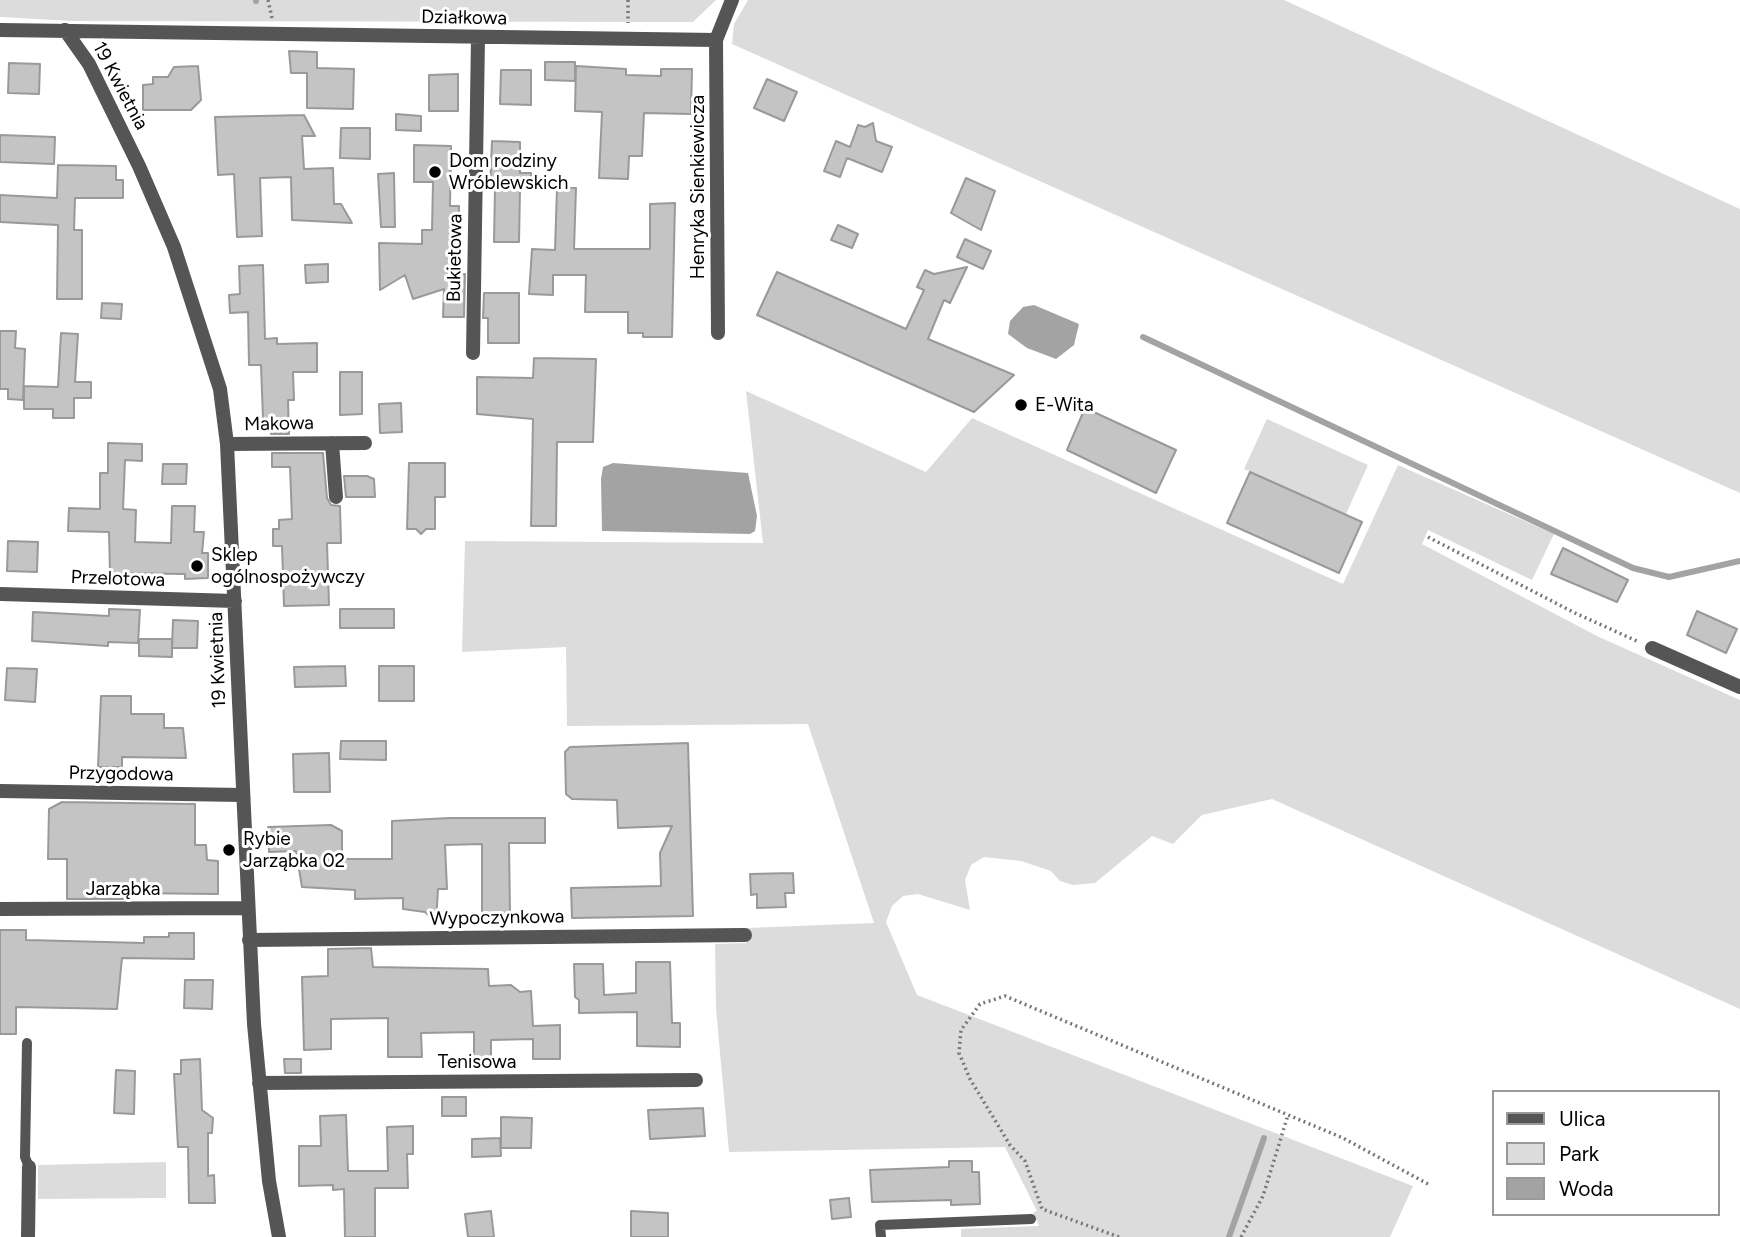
<!DOCTYPE html>
<meta charset="utf-8">
<style>
body{margin:0}
#map{position:relative;width:1740px;height:1237px;overflow:hidden;background:#fff;font-family:Figtree,sans-serif}
canvas{display:block}
.legend{position:absolute;left:1492px;top:1090px;width:228px;height:126px;box-sizing:border-box;background:#fff;border:2px solid #999;margin:0;padding:9px 12px;list-style:none;font-size:21px;color:#000}
.legend li{display:flex;align-items:center;gap:14px;height:35px}
.legend b{width:35px;border:2px solid #999}
</style>
<div id="map">
<canvas width="1740" height="1237"></canvas>
<ul class="legend">
<li><b style="height:9px;background:#555"></b>Ulica</li>
<li><b style="height:19px;background:#dcdcdc"></b>Park</li>
<li><b style="height:19px;background:#a3a3a3"></b>Woda</li>
</ul>
</div>
<script>
const ctx = document.querySelector('canvas').getContext('2d');
ctx.lineJoin = 'round';
function fillPath(path, color) { ctx.fillStyle = color; ctx.fill(path, 'evenodd'); }
const shape = rows => new Path2D(rows.map(r => 'M' + r).join(''));
function stroke(path, color, width, dash) { ctx.strokeStyle = color; ctx.lineWidth = width; ctx.lineCap = dash ? 'butt' : 'round'; ctx.setLineDash(dash || []); ctx.stroke(path); }
function drawText(font, color, halo, rows, align = 'center') {
  ctx.font = font + ' Figtree,sans-serif'; ctx.lineWidth = 6; ctx.setLineDash([]); ctx.textBaseline = 'middle'; ctx.strokeStyle = halo; ctx.fillStyle = color; for (const [text, x, y, turn = 0] of rows) {
    ctx.save(); ctx.translate(x, y); ctx.rotate((+turn || 0) * Math.PI / 180); ctx.textAlign = isNaN(turn) ? turn : align; if (halo) ctx.strokeText(text, 0, 0); ctx.fillText(text, 0, 0); ctx.restore();
  }
}
fillPath(shape([
 [0,0,716,0,693,22,73,21,0,17],
 [748,0,1284,0,1740,209,1740,493,732,44,734,24],
 [746,391,926,472,972,418,1343,584,1398,465,1554,534,1532,580,1428,530,1422,544,1599,637,1740,700,1740,1009,1272,799,1202,815,1173,844,1152,836,1095,883,1073,885,1060,881,1051,871,1021,861,984,857,971,865,965,880,970,910,918,894,903,896,892,906,886,922,917,995,1413,1186,1390,1237,961,1237,961,1229,1039,1226,1033,1212,1037,1211,1005,1147,729,1152,716,1008,715,944,746,943,747,928,874,923,808,724,567,726,566,647,462,652,465,541,763,543],
 [1267,419,1368,465,1346,514,1244,469],
 [166,1162,166,1198,38,1199,38,1165]
]), '#dcdcdc');
fillPath(shape([
 [1034,305,1079,324,1074,345,1056,359,1027,348,1008,334,1010,321,1023,307],
 [613,463,748,473,757,516,755,531,750,534,602,531,601,479,603,467]
]), '#a3a3a3');
stroke(shape([
 [256,1,256,0],
 [1143,337,1633,568,1669,577,1740,561],
 [1229,1237,1264,1138]
]), '#a3a3a3', 6);
const building = shape([
 [289,51,317,52,317,68,354,69,353,109,307,108,307,73,291,73,289,51],
 [545,62,575,62,575,81,545,80,545,62],
 [9,63,40,64,39,94,8,93,9,63],
 [198,66,201,100,191,110,143,110,143,85,153,84,153,77,168,77,174,67,198,66],
 [576,66,626,69,626,75,661,76,661,69,692,69,691,114,644,113,642,156,629,156,628,179,599,178,602,112,575,111,576,66],
 [501,70,531,70,531,105,500,104,501,70],
 [458,74,458,111,429,111,429,75,458,74],
 [767,79,797,92,784,121,754,108,767,79],
 [396,114,421,116,421,131,396,130,396,114],
 [304,115,315,136,302,136,304,169,333,168,334,204,341,204,352,223,292,220,291,177,260,178,262,236,237,237,234,174,218,175,215,117,304,115],
 [873,123,876,141,892,147,882,172,847,158,840,177,824,171,836,141,850,147,858,125,865,127,873,123],
 [341,128,370,128,370,159,340,158,341,128],
 [0,135,55,137,54,164,0,162,0,135],
 [492,141,520,142,520,173,531,173,531,189,520,189,519,242,494,242,495,188,490,188,492,141],
 [414,145,451,146,450,206,459,206,458,274,465,274,464,317,443,317,444,289,413,299,405,275,380,290,379,243,422,244,422,230,432,230,433,182,414,182,414,145],
 [58,165,116,166,116,180,123,180,123,198,75,198,74,230,82,230,82,299,57,299,58,225,0,222,0,195,57,198,58,165],
 [394,173,395,227,381,227,378,174,394,173],
 [966,178,995,191,981,230,951,213,966,178],
 [557,188,576,188,574,249,650,249,650,204,675,203,672,337,643,337,643,333,628,333,628,312,585,312,586,275,553,275,553,295,529,294,532,249,555,250,557,188],
 [838,225,858,234,852,248,831,240,838,225],
 [965,239,991,251,983,269,957,257,965,239],
 [328,264,328,282,306,283,305,265,328,264],
 [263,265,265,339,277,338,277,344,317,343,317,372,293,372,294,400,288,400,289,434,271,434,271,419,263,419,261,365,249,365,248,312,230,313,229,295,240,294,239,266,263,265],
 [967,267,950,303,944,300,928,339,1014,375,974,412,757,315,777,272,906,329,924,290,917,287,925,270,934,274,967,267],
 [484,293,519,293,519,343,488,343,488,318,483,318,484,293],
 [102,303,122,304,121,319,101,318,102,303],
 [0,331,16,331,15,348,25,349,23,400,8,399,8,389,0,389,0,331],
 [61,333,78,334,75,382,91,382,91,398,74,398,74,418,53,418,53,409,24,409,24,386,58,387,61,333],
 [534,358,596,359,593,442,557,442,556,526,531,526,533,419,477,414,477,377,533,378,534,358],
 [340,372,362,372,362,414,340,415,340,372],
 [401,403,402,432,380,433,379,404,401,403],
 [1085,408,1176,450,1156,493,1067,450,1085,408],
 [108,443,142,444,142,461,125,460,123,509,136,510,135,542,171,543,172,506,195,506,194,532,204,532,202,553,208,553,208,578,185,579,185,574,110,573,109,532,68,531,69,508,100,509,100,473,108,473,108,443],
 [272,453,323,453,327,498,331,505,340,506,341,543,327,543,329,605,284,606,282,546,273,546,273,529,279,529,279,520,292,519,290,467,272,467,272,453],
 [409,463,445,463,445,497,435,497,435,529,426,529,421,534,416,529,407,529,409,463],
 [163,464,187,464,186,484,162,484,163,464],
 [1250,472,1362,522,1339,573,1227,523,1250,472],
 [344,476,367,476,374,479,375,497,346,497,344,476],
 [8,541,38,542,37,572,7,571,8,541],
 [1563,548,1628,580,1617,602,1551,574,1563,548],
 [109,609,140,610,138,643,108,642,108,646,32,641,33,612,109,616,109,609],
 [340,609,394,609,394,628,340,628,340,609],
 [1697,611,1737,629,1726,653,1687,635,1697,611],
 [173,620,198,621,197,648,172,648,173,620],
 [139,639,172,639,172,657,139,656,139,639],
 [345,666,346,686,295,687,294,667,345,666],
 [379,666,414,666,414,701,379,701,379,666],
 [7,668,37,669,35,702,5,700,7,668],
 [101,696,131,696,131,714,164,714,164,728,183,728,186,758,122,757,122,767,98,767,101,696],
 [341,741,386,741,386,760,340,759,341,741],
 [688,743,693,916,572,918,571,888,661,886,660,853,672,826,618,828,617,800,572,799,566,794,565,752,570,747,688,743],
 [329,753,330,792,294,792,293,754,329,753],
 [62,802,195,804,195,845,206,845,207,860,218,861,218,894,126,893,126,899,67,899,67,859,48,859,49,809,62,802],
 [450,818,545,818,545,843,509,843,510,914,482,914,482,844,445,845,447,889,438,889,436,922,425,912,403,909,403,898,355,899,355,890,302,887,296,851,269,852,268,827,331,825,342,831,342,859,392,859,392,821,450,818],
 [793,873,794,893,785,893,786,907,757,908,757,894,751,895,750,874,793,873],
 [0,930,26,930,26,940,144,943,144,937,169,937,169,933,194,933,194,959,122,958,117,1009,16,1007,16,1034,0,1034,0,930],
 [371,948,373,967,488,969,489,986,511,985,520,992,531,991,533,1026,560,1025,560,1059,533,1059,533,1039,491,1040,491,1058,474,1058,474,1032,421,1033,422,1057,388,1057,388,1018,331,1019,331,1049,304,1050,302,977,328,976,328,949,371,948],
 [636,962,670,962,672,1023,680,1023,680,1047,637,1046,637,1012,579,1013,579,1000,575,997,574,964,603,964,604,995,636,993,636,962],
 [185,980,213,980,212,1009,184,1008,185,980],
 [200,1059,202,1110,213,1118,212,1133,208,1133,208,1176,214,1175,215,1203,189,1203,188,1147,178,1147,174,1074,181,1074,181,1060,200,1059],
 [284,1059,301,1059,301,1073,285,1073,284,1059],
 [116,1070,135,1071,134,1114,114,1113,116,1070],
 [442,1097,466,1097,466,1116,442,1116,442,1097],
 [703,1108,705,1136,650,1139,648,1110,703,1108],
 [346,1115,348,1171,388,1171,387,1127,413,1126,413,1154,407,1154,408,1188,375,1188,375,1237,345,1237,344,1189,333,1190,333,1185,299,1186,299,1146,321,1146,320,1116,346,1115],
 [501,1117,532,1118,531,1148,501,1148,501,1117],
 [500,1138,501,1156,472,1157,472,1139,500,1138],
 [949,1161,972,1161,972,1172,979,1172,980,1204,951,1205,951,1200,872,1202,870,1170,949,1167,949,1161],
 [849,1198,851,1217,832,1219,830,1200,849,1198],
 [491,1211,494,1237,468,1237,465,1214,491,1211],
 [631,1211,668,1213,668,1237,631,1237,631,1211]
]);
fillPath(building, '#c4c4c4');
stroke(building, '#999', 2);
stroke(shape([
 [268,0,272,18],
 [628,0,628,23],
 [1428,537,1575,613,1639,642],
 [1119,1237,1042,1209,1025,1161,1010,1145,970,1079,959,1053,961,1030,980,1004,1005,996,1343,1138,1428,1184],
 [1241,1237,1263,1196,1288,1115]
]), '#777', 3.5, [2, 3.5]);
stroke(shape([
 [27,1043,25,1157,29,1167],
 [881,1237,880,1225,1031,1219]
]), '#555', 10);
stroke(shape([
 [0,30,716,40],
 [65,30,89,64,139,166,174,247,220,389,227,444,254,1024,269,1181,279,1237],
 [718,333,716,40,732,0],
 [473,353,478,38],
 [332,443,336,497],
 [227,444,365,443],
 [0,594,235,601],
 [1652,648,1740,687],
 [0,791,242,795],
 [0,909,247,908],
 [249,940,745,935],
 [259,1083,696,1080],
 [28,1237,29,1167]
]), '#555', 14);
for (const [x, y, r, color] of [
 [435,172,7,"#000"],
 [1021,405,7,"#000"],
 [197,566,7,"#000"],
 [229,850,7,"#000"]
]) { const dot = new Path2D(); dot.arc(x, y, r, 0, 2 * Math.PI); ctx.fillStyle = color; ctx.fill(dot); stroke(dot, '#fff', 2.5); }
drawText('19px', '#000', '#fff', [
 ["Działkowa",464,18,1],
 ["19 Kwietnia",120,86,62],
 ["Henryka Sienkiewicza",698,187,-90],
 ["Bukietowa",455,258,-89],
 ["Makowa",279,424,-1],
 ["Przelotowa",118,579,2],
 ["19 Kwietnia",218,660,-92],
 ["Przygodowa",121,774,1],
 ["Jarząbka",123,889],
 ["Wypoczynkowa",497,918,-1],
 ["Tenisowa",477,1062]
]);
drawText('19px', '#000', '#fff', [
 ["Dom rodziny",449,161],
 ["Wróblewskich",449,183],
 ["E-Wita",1035,405],
 ["Sklep",211,555],
 ["ogólnospożywczy",211,577],
 ["Rybie",243,839],
 ["Jarząbka 02",243,861]
], 'left');
</script>
